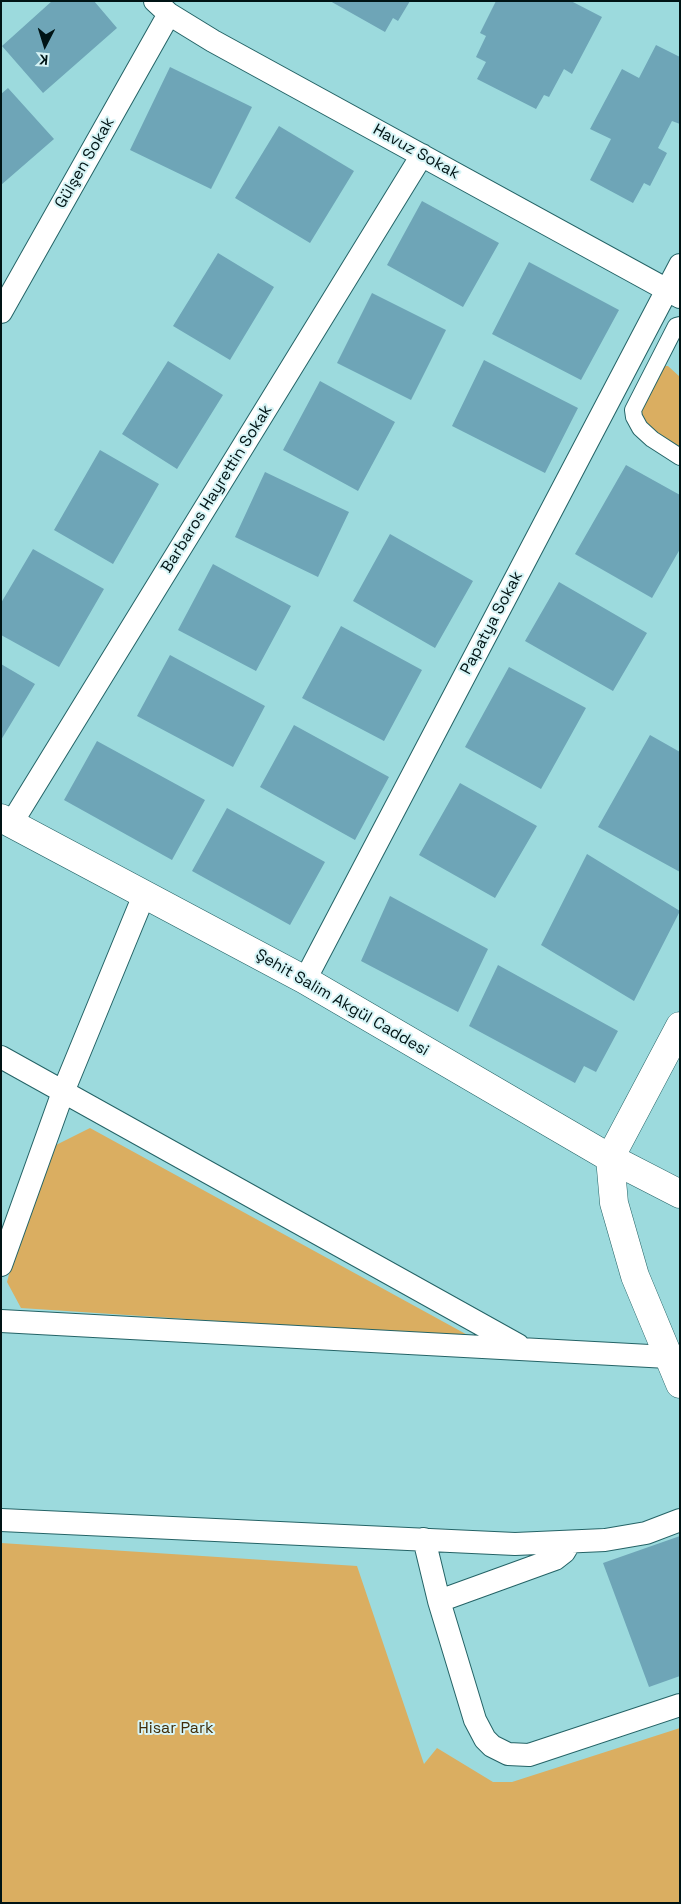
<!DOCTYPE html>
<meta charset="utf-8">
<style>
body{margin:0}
#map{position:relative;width:681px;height:1904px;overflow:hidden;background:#9cdadd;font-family:"Space Grotesk",sans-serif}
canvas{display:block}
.frame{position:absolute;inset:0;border:2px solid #001415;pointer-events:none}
.north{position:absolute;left:20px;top:20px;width:50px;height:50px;-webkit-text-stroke:4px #d6f4f6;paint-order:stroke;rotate:185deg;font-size:14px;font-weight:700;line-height:20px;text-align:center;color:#001415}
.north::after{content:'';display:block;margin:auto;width:18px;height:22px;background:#001415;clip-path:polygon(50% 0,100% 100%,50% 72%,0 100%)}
</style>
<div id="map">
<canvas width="681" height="1904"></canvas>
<div class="frame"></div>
<div class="north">K</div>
</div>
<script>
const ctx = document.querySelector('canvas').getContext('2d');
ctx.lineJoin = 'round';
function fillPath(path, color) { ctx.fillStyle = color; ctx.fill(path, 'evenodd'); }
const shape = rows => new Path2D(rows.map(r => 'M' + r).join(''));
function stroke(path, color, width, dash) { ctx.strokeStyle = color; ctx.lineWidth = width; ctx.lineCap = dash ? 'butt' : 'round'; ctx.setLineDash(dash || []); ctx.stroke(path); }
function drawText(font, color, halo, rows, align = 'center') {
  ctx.font = font + ' "Space Grotesk",sans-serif'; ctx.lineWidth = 4; ctx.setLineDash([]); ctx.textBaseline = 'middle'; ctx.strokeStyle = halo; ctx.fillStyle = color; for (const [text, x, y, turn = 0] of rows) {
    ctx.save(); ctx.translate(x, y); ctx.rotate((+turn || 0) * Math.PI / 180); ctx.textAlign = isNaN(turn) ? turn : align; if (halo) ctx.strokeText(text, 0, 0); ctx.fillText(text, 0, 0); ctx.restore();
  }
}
fillPath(shape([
 [664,366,668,366,680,377,680,452,655,436,637,411],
 [90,1128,473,1338,21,1308,7,1282,19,1236,56,1145],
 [1,1543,357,1566,424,1764,437,1748,493,1782,512,1782,680,1728,680,1903,1,1903]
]), '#daae61');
fillPath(shape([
 [52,1,94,1,117,28,43,93,2,46],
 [330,1,410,1,398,21,393,18,385,32],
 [496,1,571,1,602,17,572,74,564,69,549,97,544,95,536,109,477,79,486,62,476,57,486,36,480,33],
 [656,45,680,57,680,124,672,121,658,148,667,153,650,186,644,183,633,203,590,180,611,139,590,129,622,69,639,78],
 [170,67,252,107,211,189,130,150],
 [8,88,54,139,1,185,1,94],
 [279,126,354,171,310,243,235,198],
 [422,201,499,243,463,307,387,265],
 [218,253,274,287,230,360,173,326],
 [529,262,619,310,581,380,492,334],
 [372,293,446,330,411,400,337,363],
 [484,360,578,408,545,473,452,426],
 [168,361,223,395,177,469,122,434],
 [320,381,395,422,358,491,283,450],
 [100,450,159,484,113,564,54,530],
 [626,465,680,495,680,549,652,598,575,554],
 [265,472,349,512,318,577,235,537],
 [390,534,473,581,435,648,353,601],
 [33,549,104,589,59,667,1,635,1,603],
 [213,564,291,606,256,671,178,630],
 [559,582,647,633,613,691,525,641],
 [341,626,422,670,384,741,302,698],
 [170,655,265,706,233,767,137,716],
 [1,664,35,684,1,740],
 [509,667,586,708,541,789,465,747],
 [294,725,389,777,355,840,260,787],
 [650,735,680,752,680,872,598,827],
 [97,741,205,800,172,860,64,800],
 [460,783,537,826,495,898,419,855],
 [227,808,325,862,290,925,192,871],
 [587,854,680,911,634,1001,541,945],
 [390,896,488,949,458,1012,361,961],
 [498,965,618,1031,596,1072,584,1066,575,1083,469,1026],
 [680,1536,680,1676,649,1687,603,1563]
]), '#6ea5b7');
const pedestrian = shape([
 [680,325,676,326,633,410,634,417,640,428,652,439,680,457]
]);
const minor = shape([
 [155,1,169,14,213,41,680,297],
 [1,312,169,14],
 [11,824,422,155],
 [305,980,680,265],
 [1,1057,518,1345],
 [1,1265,63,1092,144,895],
 [1,1321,668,1357],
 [1,1520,515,1544,605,1540,646,1533,680,1520],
 [424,1539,439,1601,475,1720,485,1739,492,1746,508,1754,529,1755,680,1705],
 [439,1601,555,1559,564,1552,570,1542]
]);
const tertiary = shape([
 [680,1026,610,1158,614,1203,635,1276,680,1384]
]);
const secondary = shape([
 [1,818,305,980,610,1158,680,1194]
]);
stroke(pedestrian, '#246366', 18);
stroke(minor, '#246366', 24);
stroke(tertiary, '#246366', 29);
stroke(secondary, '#246366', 29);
stroke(pedestrian, '#fff', 16);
stroke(minor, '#fff', 22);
stroke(tertiary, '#fff', 28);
stroke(secondary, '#fff', 28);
drawText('16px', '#001415', '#d6f4f6', [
 ["Havuz Sokak",416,152,29],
 ["Gülşen Sokak",85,163,-60],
 ["Barbaros Hayrettin Sokak",217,489,-58],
 ["Papatya Sokak",492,623,-62],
 ["Şehit Salim Akgül Caddesi",342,1003,30]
]);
drawText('16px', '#402d09', '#d6f4f6', [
 ["Hisar Park",176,1729]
]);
</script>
